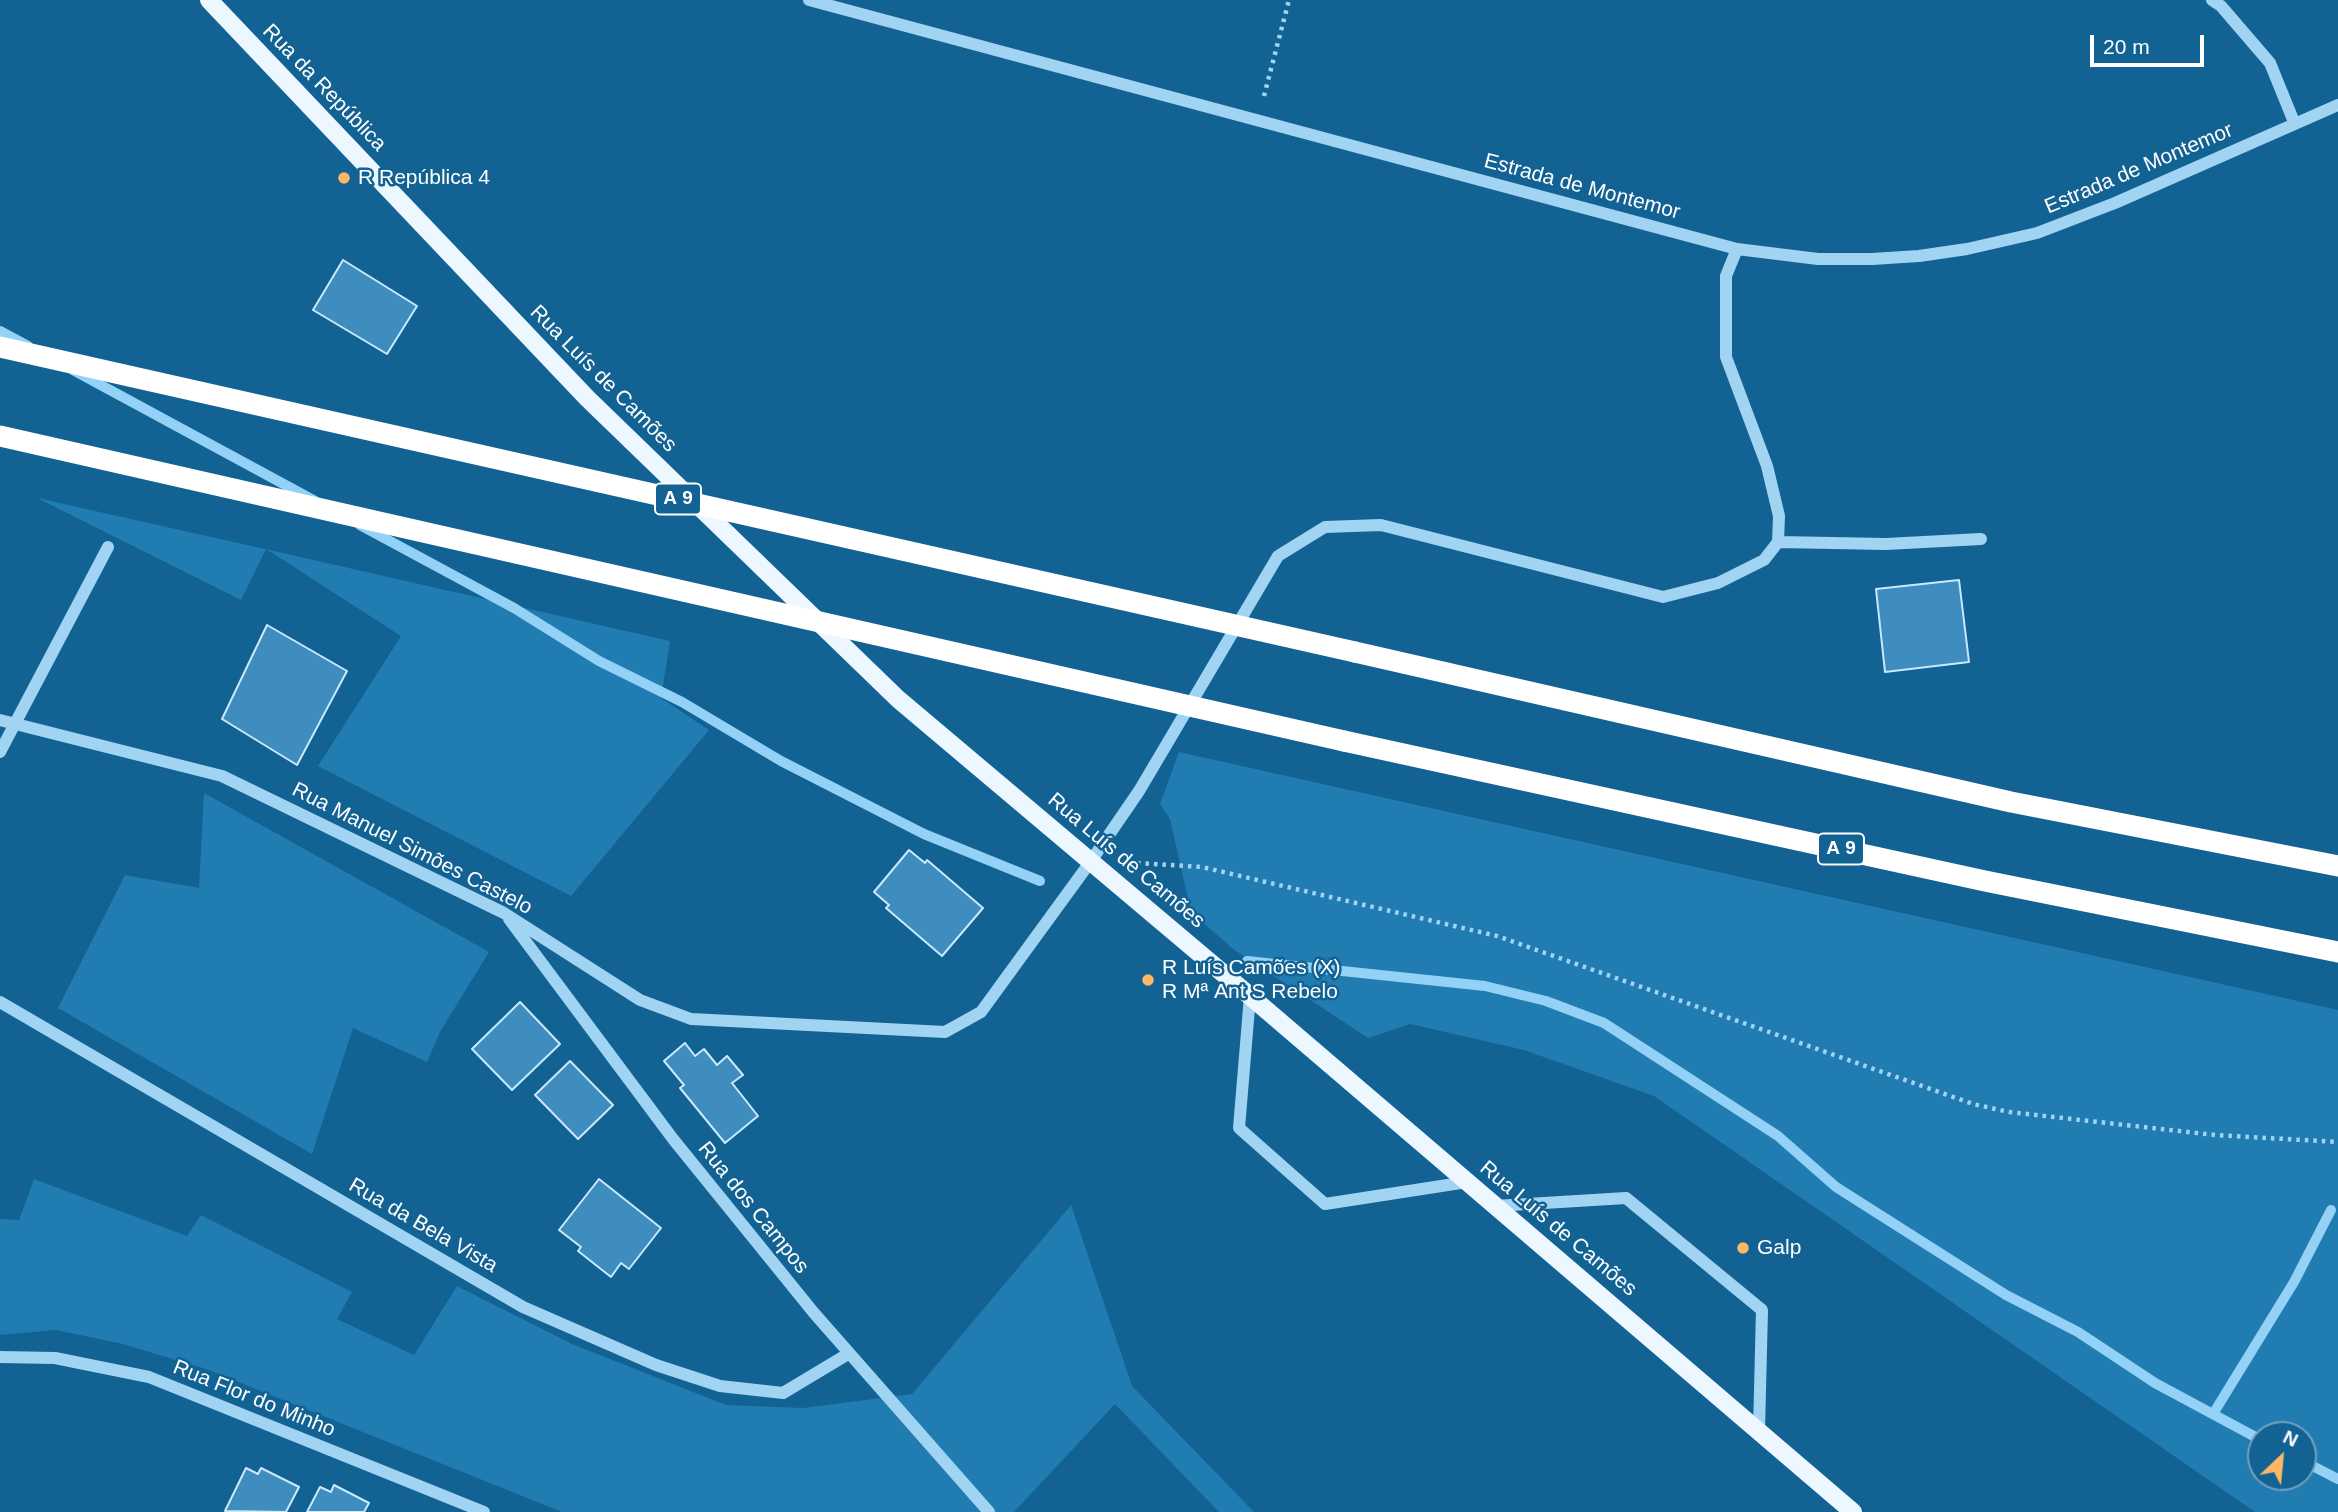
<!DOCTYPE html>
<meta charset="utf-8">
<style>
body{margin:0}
#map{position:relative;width:2338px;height:1512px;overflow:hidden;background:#136294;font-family:Helvetica,sans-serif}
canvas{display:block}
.north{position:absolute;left:2247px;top:1421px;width:70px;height:70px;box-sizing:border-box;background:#136294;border:2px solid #71a1bf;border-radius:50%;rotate:26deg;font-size:19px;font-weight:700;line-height:28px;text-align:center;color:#fff}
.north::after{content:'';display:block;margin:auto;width:24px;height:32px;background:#ffb763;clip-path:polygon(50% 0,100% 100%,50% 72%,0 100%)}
.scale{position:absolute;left:2090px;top:35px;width:114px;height:32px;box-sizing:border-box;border:4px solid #fff;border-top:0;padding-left:9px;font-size:21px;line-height:24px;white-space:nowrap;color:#fff;-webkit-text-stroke:5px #136294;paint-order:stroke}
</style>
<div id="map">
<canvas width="2338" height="1512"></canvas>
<div class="north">N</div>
<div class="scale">20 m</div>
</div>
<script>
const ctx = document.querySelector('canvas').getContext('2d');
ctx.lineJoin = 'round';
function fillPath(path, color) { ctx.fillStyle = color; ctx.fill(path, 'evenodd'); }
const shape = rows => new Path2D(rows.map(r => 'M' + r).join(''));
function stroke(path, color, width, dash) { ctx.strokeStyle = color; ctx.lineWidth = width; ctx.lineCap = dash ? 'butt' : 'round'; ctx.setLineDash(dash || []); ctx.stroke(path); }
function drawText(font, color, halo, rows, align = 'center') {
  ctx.font = font + ' Helvetica,sans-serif'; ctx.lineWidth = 5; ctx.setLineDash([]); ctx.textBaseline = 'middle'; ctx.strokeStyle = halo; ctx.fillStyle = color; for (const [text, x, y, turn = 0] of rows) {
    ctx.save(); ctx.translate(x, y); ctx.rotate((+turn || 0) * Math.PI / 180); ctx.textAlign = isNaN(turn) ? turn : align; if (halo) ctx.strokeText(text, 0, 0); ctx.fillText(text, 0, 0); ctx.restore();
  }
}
fillPath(shape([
 [37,498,265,549,670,641,661,698,709,730,571,896,318,766,401,636,266,549,241,600],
 [1179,752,2338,1010,2338,1512,2255,1512,1654,1096,1524,1050,1410,1024,1368,1038,1233,949,1191,912,1170,819,1160,804],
 [2261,1435,2303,1435,2303,1477,2261,1477],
 [204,793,489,952,440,1032,427,1062,353,1028,312,1154,58,1008,125,875,199,888],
 [34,1179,187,1236,201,1215,352,1292,337,1319,414,1355,457,1286,572,1344,726,1405,803,1408,912,1394,1071,1205,1132,1386,1254,1512,1219,1512,1115,1404,1014,1512,562,1512,206,1369,123,1344,56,1330,0,1335,0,1219,19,1220]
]), '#217cb1');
stroke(shape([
 [0,331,28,346],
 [73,370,315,501],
 [360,525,514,608,599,661,682,702,781,761,924,834,1040,881],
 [1247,961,1485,986,1546,1001,1604,1023,1778,1136,1836,1187,2006,1295,2078,1332,2155,1383,2261,1440],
 [2213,1414,2294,1282,2331,1210],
 [2303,1461,2338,1479]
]), '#93d2f6', 10);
const building = shape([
 [343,260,417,306,387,354,313,310,343,260],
 [1959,580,1969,662,1885,672,1876,589,1959,580],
 [267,625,347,671,297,765,222,719,267,625],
 [909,850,925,863,927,860,983,908,942,956,886,908,889,905,874,892,909,850],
 [520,1002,560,1044,512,1090,472,1049,520,1002],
 [685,1043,695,1056,704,1049,717,1065,727,1056,743,1075,732,1083,758,1116,725,1143,680,1088,684,1085,664,1061,685,1043],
 [570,1061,613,1105,578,1139,535,1095,570,1061],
 [599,1179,661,1228,629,1269,621,1263,611,1277,578,1251,581,1247,559,1230,599,1179],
 [246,1468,258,1474,261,1468,299,1487,286,1512,225,1511,246,1468],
 [334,1485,369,1503,364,1512,307,1512,320,1487,331,1492,334,1485]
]);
fillPath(building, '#3f8dbe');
stroke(building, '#c9e9fd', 2);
stroke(shape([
 [1264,96,1289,0],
 [1137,863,1202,867,1497,936,1973,1104,2009,1112,2215,1135,2338,1142]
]), '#a1d4f2', 4.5, [3.5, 5]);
stroke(shape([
 [809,0,1737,249,1818,259,1872,259,1919,256,1967,249,2037,233,2115,203,2338,105],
 [2212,0,2221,6,2270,63,2294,122],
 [1778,542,1886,544,1981,539],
 [0,720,222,776,504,913,640,1000,691,1019,945,1032,981,1012,1091,861,1139,791,1278,556,1325,527,1381,525,1663,597,1718,583,1764,560,1778,542,1779,516,1767,466,1726,357,1726,276,1737,249],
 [0,752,108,547],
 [509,919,673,1139,814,1313,989,1512],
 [1250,996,1239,1128,1325,1204,1467,1182],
 [0,1002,523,1307,656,1365,720,1386,783,1393,848,1354],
 [1495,1206,1626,1198,1762,1310,1759,1431],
 [0,1357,55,1358,149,1377,484,1512]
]), '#a1d4f2', 12);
stroke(shape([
 [209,0,587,398,898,699,1250,996,1853,1512]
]), '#edf7ff', 18);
stroke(shape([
 [1355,652,2011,802,2338,866],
 [1344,741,1985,881,2338,952]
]), '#fff', 21);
stroke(shape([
 [0,347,1355,652],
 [0,436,1344,741]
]), '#fff', 21);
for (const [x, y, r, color] of [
 [344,178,7,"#ffb763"],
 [1148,980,7,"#ffb763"],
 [1743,1248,7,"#ffb763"]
]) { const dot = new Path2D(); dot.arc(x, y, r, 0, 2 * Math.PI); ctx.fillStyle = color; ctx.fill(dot); stroke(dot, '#136294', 2.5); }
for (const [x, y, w] of [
 [678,499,46],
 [1841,849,46]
]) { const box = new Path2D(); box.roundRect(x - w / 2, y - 15.5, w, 31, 5); ctx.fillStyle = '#136294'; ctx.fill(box); stroke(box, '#fff', 2); }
drawText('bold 19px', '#fff', null, [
 ["A 9",678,499],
 ["A 9",1841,849]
]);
drawText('21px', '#fff', '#136294', [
 ["Rua da República",324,88,46],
 ["Estrada de Montemor",2139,169,-23],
 ["Estrada de Montemor",1582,187,15],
 ["Rua Luís de Camões",603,379,45],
 ["Rua Manuel Simões Castelo",412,849,27],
 ["Rua Luís de Camões",1126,861,40],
 ["Rua dos Campos",753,1208,51],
 ["Rua da Bela Vista",423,1226,30],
 ["Rua Luís de Camões",1558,1229,40],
 ["Rua Flor do Minho",254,1399,22]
]);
drawText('21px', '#fff', '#136294', [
 ["R República 4",358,178],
 ["R Luís Camões (X)",1162,968],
 ["R Mª Ant S Rebelo",1162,992],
 ["Galp",1757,1248]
], 'left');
</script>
